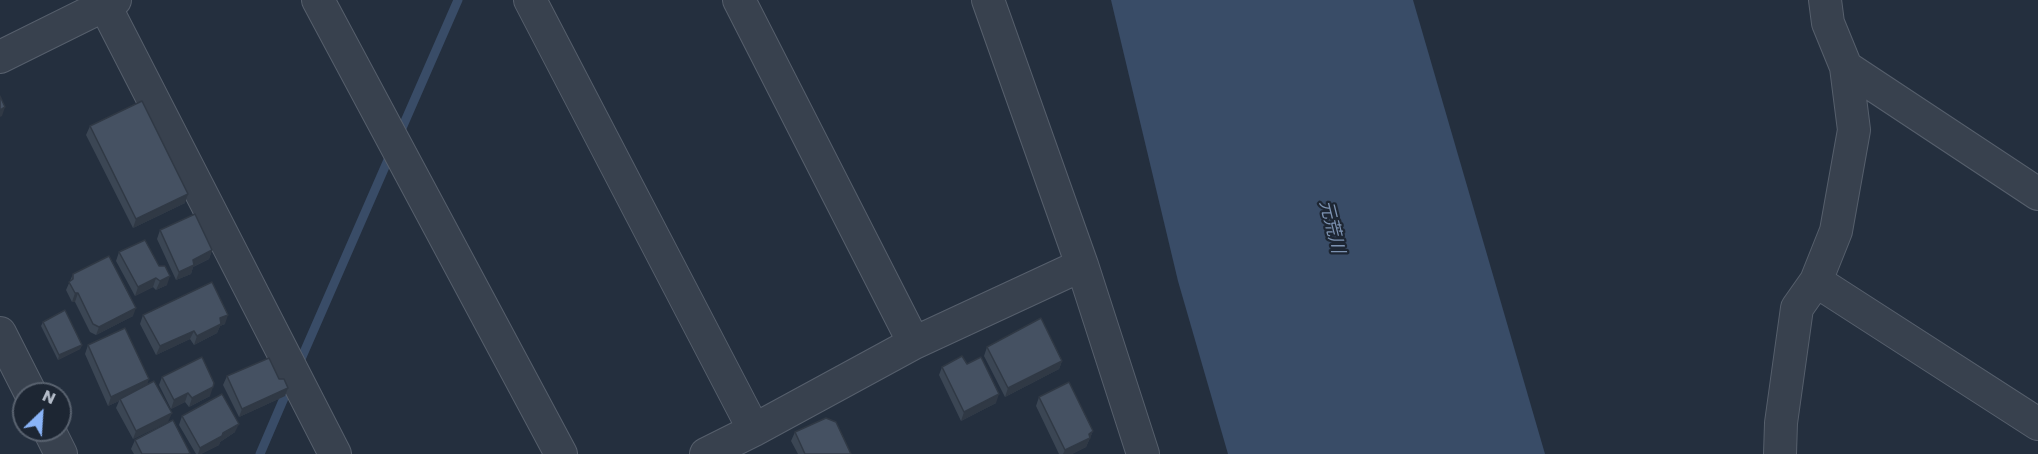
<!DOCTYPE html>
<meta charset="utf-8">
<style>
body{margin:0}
#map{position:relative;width:2038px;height:454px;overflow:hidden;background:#242f3e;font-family:Poppins,sans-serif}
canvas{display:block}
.north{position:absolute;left:12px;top:382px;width:60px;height:60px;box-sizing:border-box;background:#1d2633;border:2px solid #59626f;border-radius:50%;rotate:25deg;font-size:16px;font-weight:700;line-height:24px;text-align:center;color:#b4bcc9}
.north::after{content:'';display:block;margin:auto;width:21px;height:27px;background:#8ab4f8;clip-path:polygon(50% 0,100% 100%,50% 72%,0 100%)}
</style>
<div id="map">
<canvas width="2038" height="454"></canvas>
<div class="north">N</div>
</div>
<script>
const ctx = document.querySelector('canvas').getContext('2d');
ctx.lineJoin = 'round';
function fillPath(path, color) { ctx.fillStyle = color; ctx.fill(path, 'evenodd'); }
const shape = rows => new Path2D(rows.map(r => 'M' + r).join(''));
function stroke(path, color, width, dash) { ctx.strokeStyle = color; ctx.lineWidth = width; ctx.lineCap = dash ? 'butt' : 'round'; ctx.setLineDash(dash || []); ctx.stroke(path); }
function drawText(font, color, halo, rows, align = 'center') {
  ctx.font = font + ' Poppins,"Noto Sans JP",sans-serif'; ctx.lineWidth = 4.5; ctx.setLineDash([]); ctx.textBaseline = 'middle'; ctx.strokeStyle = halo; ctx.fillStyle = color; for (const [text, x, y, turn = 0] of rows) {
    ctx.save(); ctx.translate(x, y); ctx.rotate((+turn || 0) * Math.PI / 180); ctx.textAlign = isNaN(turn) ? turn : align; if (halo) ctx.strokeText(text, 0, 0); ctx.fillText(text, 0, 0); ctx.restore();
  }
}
fillPath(shape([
 [1111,0,1413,0,1545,454,1228,454,1178,281]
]), '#394c67');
stroke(shape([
 [399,135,458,0],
 [298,366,391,153],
 [260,454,290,384]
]), '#394c67', 9);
const minor = shape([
 [102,0,335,454],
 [318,0,561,454],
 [530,0,754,430],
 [739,0,914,343],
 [988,0,1082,265,1143,454],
 [0,57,115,0],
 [1846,67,2038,194],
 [1816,281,2038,424],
 [0,333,31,394],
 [49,430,61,454],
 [706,454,754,430,914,343,1082,265],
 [1780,454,1781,423,1797,308,1816,281,1836,231,1854,130,1846,67,1828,23,1825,0]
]);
stroke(minor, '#565f6c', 34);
stroke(minor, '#38414e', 32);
fillPath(shape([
 [90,126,185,203,133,228,86,135],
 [160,230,212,250,209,259,193,267,191,274,176,280,157,239],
 [119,252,167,285,156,290,153,287,135,296,116,261],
 [73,274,133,316,96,335,90,332,75,302,72,302,66,290],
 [143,315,225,324,220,326,217,333,194,345,190,339,156,355,140,324],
 [43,322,82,345,80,349,58,360,41,326],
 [88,345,148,384,168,422,133,439,116,408,119,401,108,406,85,354],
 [987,347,1062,361,1059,369,1005,397,984,356],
 [942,367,996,403,961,421,939,375],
 [227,376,285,396,239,417,223,385],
 [162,377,210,396,189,407,185,402,171,409,159,385],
 [1039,397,1093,431,1086,447,1072,454,1059,454,1036,406],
 [182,416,235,432,220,442,219,445,201,454,196,454,179,425],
 [795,432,851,454,798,454,791,441],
 [135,440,189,454,134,454,131,449]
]), '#3b4654');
fillPath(shape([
 [5,107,2,116,0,117,0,110],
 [188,194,185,203,133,228,136,219],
 [212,250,209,259,193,267,191,274,176,280,179,272,193,260],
 [170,276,167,285,156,290,160,281],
 [156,278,153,287,135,296,138,287],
 [75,293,78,293,75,302,72,302],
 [136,308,133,316,96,335,99,327],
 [228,315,225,324,220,326,217,333,194,345,197,336,220,318],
 [194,331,190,339,156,355,160,346],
 [82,345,80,349,58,360,59,355],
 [1062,361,1059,369,1005,397,1008,388],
 [149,379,146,388,120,399,119,401,108,406,111,397],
 [213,387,210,396,189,407,192,398],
 [288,388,285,396,239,417,242,409],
 [188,393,185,402,171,409,174,400],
 [999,394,996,403,961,421,964,412],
 [172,413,168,422,133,439,136,431],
 [239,424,235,432,220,442,219,445,201,454,198,454,200,448],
 [1093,431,1086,447,1072,454,1063,454,1065,450]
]), '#303945');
const building = shape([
 [0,96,5,107,0,110,0,96],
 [142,101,188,194,136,219,90,126,142,101],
 [195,214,212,250,193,260,194,265,179,272,160,230,195,214],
 [145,240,159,266,165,266,170,276,160,281,156,278,138,287,119,252,145,240],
 [109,256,136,308,99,327,93,324,78,293,75,293,69,282,73,279,73,274,109,256],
 [212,282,228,315,220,318,221,324,197,336,194,331,160,346,143,315,212,282],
 [65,310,82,345,59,355,43,322,65,310],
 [1041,318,1062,361,1008,388,987,347,1041,318],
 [125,328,149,379,111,397,88,345,125,328],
 [962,356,967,364,981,357,999,394,964,412,942,367,962,356],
 [202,357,214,383,213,387,192,398,188,393,174,400,162,377,202,357],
 [269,358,279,379,284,379,288,388,242,409,227,376,269,358],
 [154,381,172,413,136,431,120,399,154,381],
 [1069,382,1093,431,1089,434,1090,438,1065,450,1039,397,1069,382],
 [222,394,239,424,223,433,222,436,200,448,182,416,222,394],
 [826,418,836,422,851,454,805,454,795,432,826,418],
 [173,420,190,453,188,454,142,454,135,440,173,420]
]);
fillPath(building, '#455162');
stroke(building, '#303945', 1.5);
drawText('italic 18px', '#7c92b1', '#1d2633', [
 ["元荒川",1331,227,76]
]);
</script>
